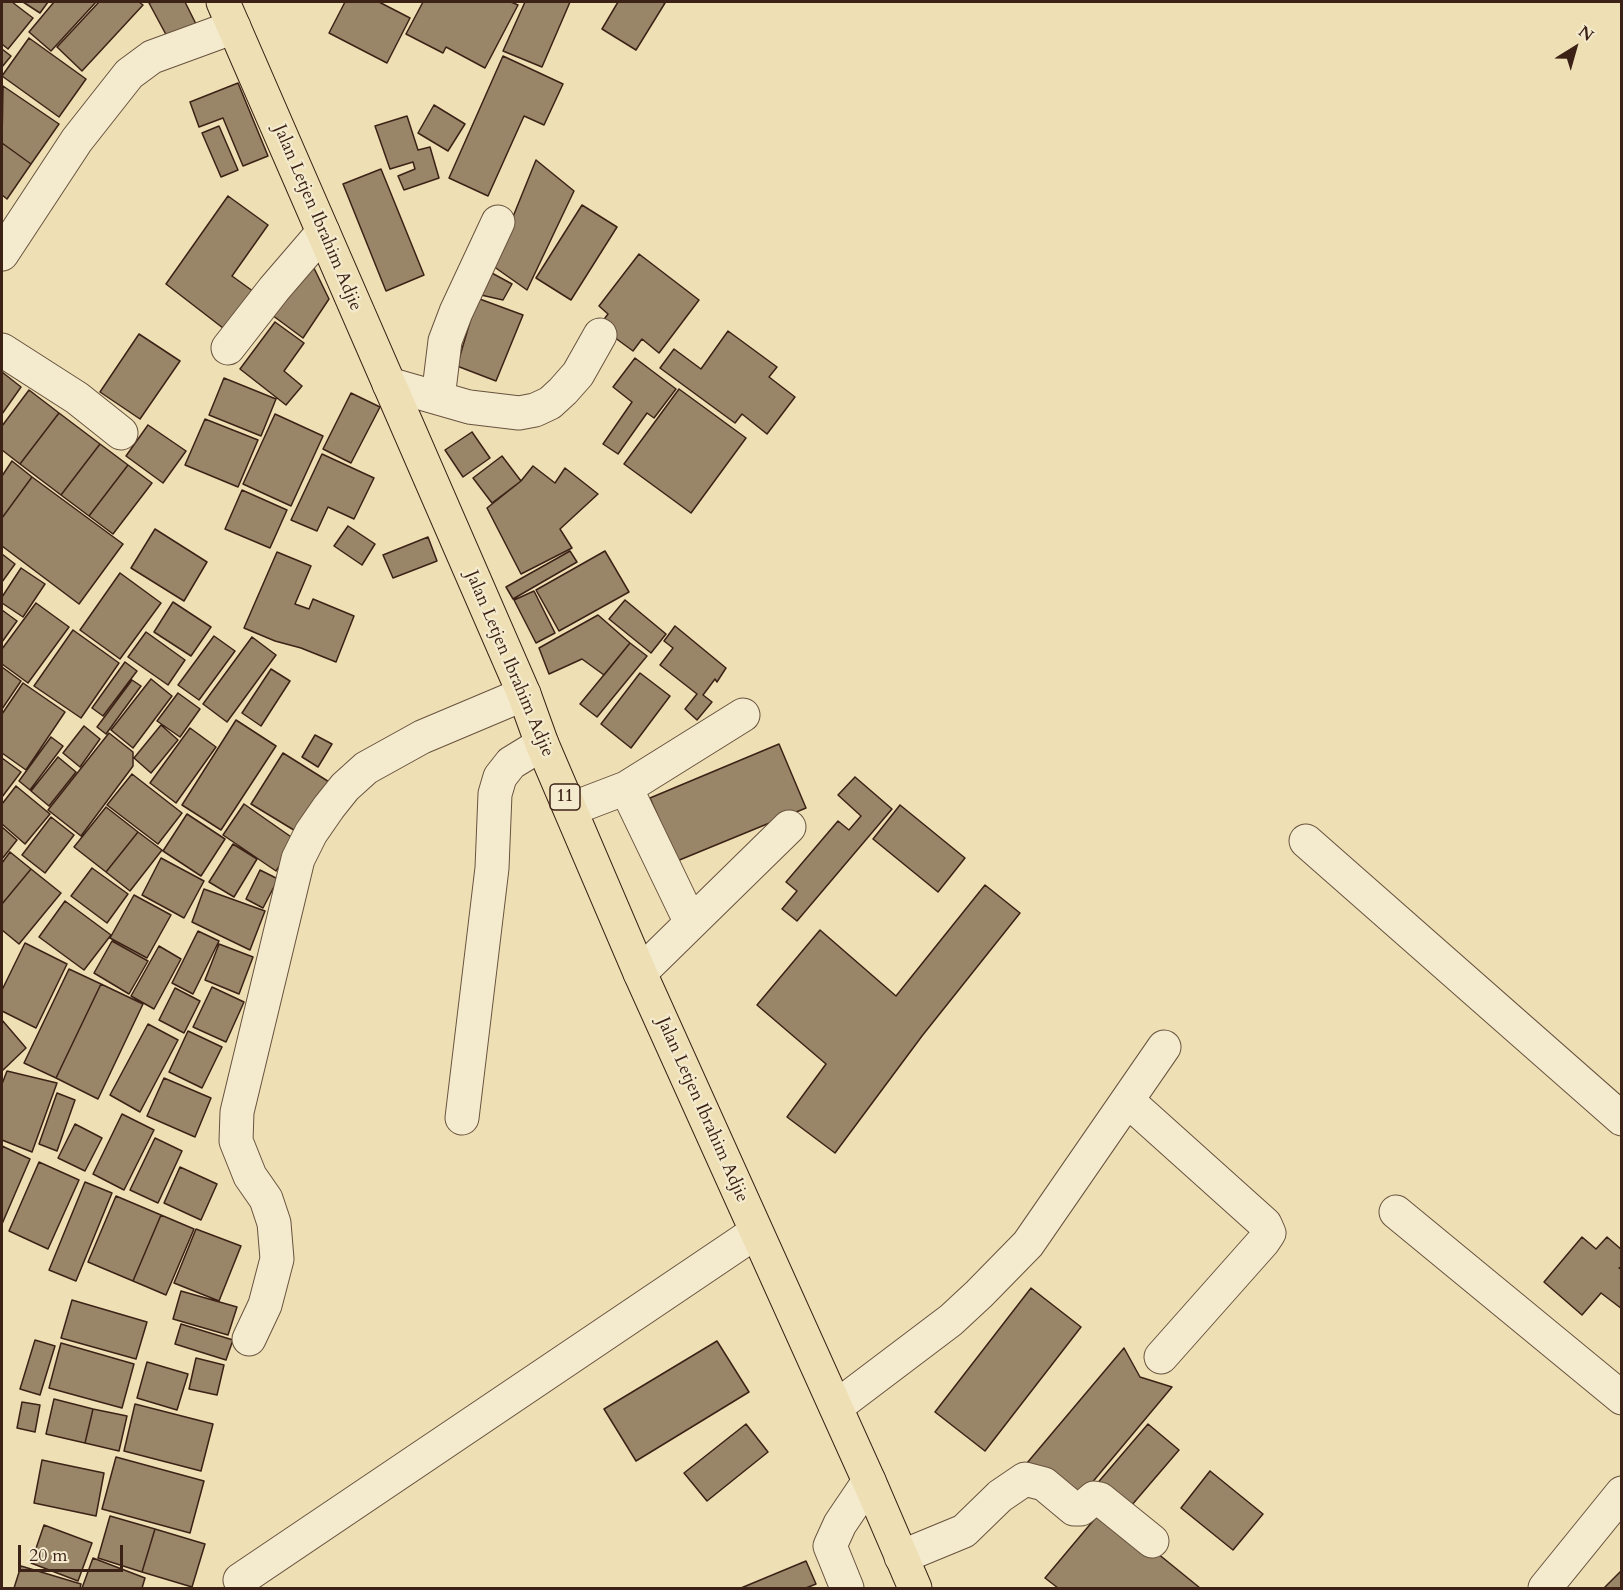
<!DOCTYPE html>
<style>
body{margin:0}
#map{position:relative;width:1623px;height:1590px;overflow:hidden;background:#eee0b4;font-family:Cardo,serif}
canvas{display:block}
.frame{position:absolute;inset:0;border:3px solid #3c2216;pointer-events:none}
.north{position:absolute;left:1545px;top:18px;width:60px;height:60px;-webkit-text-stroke:4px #f4ebce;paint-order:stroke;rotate:37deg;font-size:16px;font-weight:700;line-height:24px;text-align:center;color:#3c2216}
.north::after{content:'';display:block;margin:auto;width:21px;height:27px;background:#3c2216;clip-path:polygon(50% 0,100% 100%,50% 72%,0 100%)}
.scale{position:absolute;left:18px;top:1545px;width:105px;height:27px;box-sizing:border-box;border:3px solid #3c2216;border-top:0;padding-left:8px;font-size:18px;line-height:21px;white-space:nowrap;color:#3c2216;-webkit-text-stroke:4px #f4ebce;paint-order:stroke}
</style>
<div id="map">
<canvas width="1623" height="1590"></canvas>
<div class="frame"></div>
<div class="north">N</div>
<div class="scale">20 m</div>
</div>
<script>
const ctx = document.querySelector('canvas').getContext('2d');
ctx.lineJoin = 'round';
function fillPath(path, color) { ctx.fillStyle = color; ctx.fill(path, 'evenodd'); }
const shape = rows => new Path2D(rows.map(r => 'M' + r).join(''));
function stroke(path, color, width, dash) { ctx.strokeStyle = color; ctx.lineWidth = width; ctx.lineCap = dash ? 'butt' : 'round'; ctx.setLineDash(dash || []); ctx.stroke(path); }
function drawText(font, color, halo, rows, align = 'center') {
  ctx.font = font + ' Cardo,serif'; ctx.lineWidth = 4.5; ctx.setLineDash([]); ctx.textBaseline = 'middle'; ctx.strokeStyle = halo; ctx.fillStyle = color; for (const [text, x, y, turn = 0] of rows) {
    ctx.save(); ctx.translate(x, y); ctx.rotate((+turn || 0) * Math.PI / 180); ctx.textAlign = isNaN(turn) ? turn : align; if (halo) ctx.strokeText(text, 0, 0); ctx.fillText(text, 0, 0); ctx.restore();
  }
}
const building = shape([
 [2,2,12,2,33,18,8,49,2,44,2,2],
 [23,2,48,2,40,13,23,2],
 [54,2,96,2,51,51,29,32,54,2],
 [99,2,139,2,143,5,82,71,57,47,99,2],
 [152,2,185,2,198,28,170,42,149,3,152,2],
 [345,2,379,2,410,18,387,63,329,33,345,2],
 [423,2,511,2,518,5,485,68,446,47,443,53,406,34,423,2],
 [525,2,570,2,542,67,503,51,525,2],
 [618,2,662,2,665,3,636,50,602,29,618,2],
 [29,38,86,79,59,117,2,76,29,38],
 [2,49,11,56,2,67,2,49],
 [503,56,563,84,544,125,524,116,488,196,449,178,503,56],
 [238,83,268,156,243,166,223,118,199,127,190,102,238,83],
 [3,86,59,124,31,164,2,143,3,86],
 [434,105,465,124,448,151,418,133,434,105],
 [407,116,418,150,430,147,439,178,404,190,398,176,415,169,413,162,390,169,375,126,407,116],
 [219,126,238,170,221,177,202,133,219,126],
 [2,143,31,164,7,199,2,195,2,143],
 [536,160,574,191,527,290,493,266,536,160],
 [381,169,424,275,386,291,343,184,381,169],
 [228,196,268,225,232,276,261,297,232,335,166,284,228,196],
 [582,205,617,227,571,300,536,278,582,205],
 [639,254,699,300,659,353,642,339,633,351,599,326,608,314,599,306,639,254],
 [311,262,329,299,303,338,272,315,311,262],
 [490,272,512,284,503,300,481,295,490,272],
 [477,298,523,315,496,381,457,366,477,298],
 [275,322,304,343,284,371,302,386,286,405,240,369,275,322],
 [728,331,777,367,769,377,795,397,767,434,742,414,735,423,660,368,674,349,701,369,728,331],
 [139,334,180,361,140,419,100,392,139,334],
 [635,358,676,389,654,418,647,413,618,454,603,444,632,402,613,387,635,358],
 [2,372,21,387,2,414,2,372],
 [224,378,276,399,261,436,209,415,224,378],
 [679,389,746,438,691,513,624,464,679,389],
 [29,390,59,413,20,464,2,450,2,426,29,390],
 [351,393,380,407,351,463,323,449,351,393],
 [59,413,100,444,61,495,20,464,59,413],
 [275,414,323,436,291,506,243,484,275,414],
 [205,419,258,440,238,487,185,465,205,419],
 [148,425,186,451,163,483,126,456,148,425],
 [472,432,490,458,463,477,445,450,472,432],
 [100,444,128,465,89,516,61,495,100,444],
 [322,454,374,478,354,519,328,507,317,531,291,520,322,454],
 [502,456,521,481,492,503,473,478,502,456],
 [12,461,32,477,2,518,2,476,12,461],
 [128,465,152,483,113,534,89,516,128,465],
 [533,466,555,483,565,468,598,494,560,529,572,548,521,574,487,508,521,481,533,466],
 [32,477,123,544,79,604,2,546,2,518,32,477],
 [242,490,287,510,270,548,225,529,242,490],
 [348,526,375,544,362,565,334,546,348,526],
 [155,529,207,562,184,601,131,568,155,529],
 [428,537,437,561,393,578,383,555,428,537],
 [570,551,577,562,513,599,506,587,570,551],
 [605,551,629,592,559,631,536,590,605,551],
 [277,552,311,566,295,604,309,609,313,599,354,616,336,662,301,648,275,641,244,628,277,552],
 [2,554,15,564,2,582,2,554],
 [21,568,45,584,23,617,2,603,2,597,21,568],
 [120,573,161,603,120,659,80,630,120,573],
 [534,591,555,633,536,643,514,600,534,591],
 [625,600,666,634,651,653,609,619,625,600],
 [173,602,211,627,191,656,154,632,173,602],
 [36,603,69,627,28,683,2,664,2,649,36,603],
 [2,610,17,621,2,642,2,610],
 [598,615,630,643,604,675,582,659,549,674,539,648,598,615],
 [675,626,726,668,717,682,715,679,703,695,712,702,697,720,685,709,697,694,660,665,673,648,664,641,675,626],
 [73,630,119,663,81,718,34,686,73,630],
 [146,632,185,660,168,685,128,657,146,632],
 [214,636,235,651,199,700,178,685,214,636],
 [252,637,276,655,227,722,203,704,252,637],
 [630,643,647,656,597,717,580,704,630,643],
 [125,662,137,671,103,716,92,708,125,662],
 [2,667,21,681,2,709,2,667],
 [271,669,290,681,261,726,242,713,271,669],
 [640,673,670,696,631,748,601,724,640,673],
 [151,679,172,696,133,748,111,730,151,679],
 [132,680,141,686,106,734,97,727,132,680],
 [23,683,65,712,26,770,2,753,2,714,23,683],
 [178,693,200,709,180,737,157,721,178,693],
 [236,720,276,746,221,830,182,805,236,720],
 [161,725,178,740,151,773,134,758,161,725],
 [84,726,100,739,80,767,63,753,84,726],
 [190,728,216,747,176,803,150,783,190,728],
 [109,733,133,752,133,766,81,836,48,810,109,733],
 [315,735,332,744,318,767,302,757,315,735],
 [51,737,63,746,30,790,19,781,51,737],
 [779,744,806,808,677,861,650,798,779,744],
 [283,753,334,785,302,835,251,804,283,753],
 [58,757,76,772,49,806,31,791,58,757],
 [2,758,21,772,2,797,2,758],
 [132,774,182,813,158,844,107,805,132,774],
 [855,777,892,809,797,921,782,909,797,891,786,882,838,821,849,830,861,816,838,795,855,777],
 [16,786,50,814,25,844,2,824,2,804,16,786],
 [244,804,297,841,276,871,223,835,244,804],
 [900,805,965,858,938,892,873,839,900,805],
 [106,807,138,832,106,872,74,847,106,807],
 [187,814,225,839,201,876,163,851,187,814],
 [51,817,74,835,45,873,22,855,51,817],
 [2,827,17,840,2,859,2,827],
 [138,832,162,850,130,891,106,872,138,832],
 [233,844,257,859,234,897,209,882,233,844],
 [10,852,31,869,2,904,2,863,10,852],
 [161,858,204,881,184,918,142,895,161,858],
 [92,868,128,894,107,923,71,896,92,868],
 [31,869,61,893,19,944,2,930,2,904,31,869],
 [260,870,278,879,263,908,246,899,260,870],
 [985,885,1020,913,922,1036,835,1153,787,1117,826,1064,757,1005,820,930,896,996,985,885],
 [204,889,265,911,250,950,192,922,204,889],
 [134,895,171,915,147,958,110,938,134,895],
 [65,901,111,935,84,970,39,937,65,901],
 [198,931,219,941,193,994,172,983,198,931],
 [112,941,148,961,129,994,94,973,112,941],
 [25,943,67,964,36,1028,2,1011,2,990,25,943],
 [219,944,253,957,239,994,205,980,219,944],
 [159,946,181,959,154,1009,131,996,159,946],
 [69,969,101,984,56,1078,24,1063,69,969],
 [101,984,143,1004,98,1099,56,1078,101,984],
 [212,987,244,1002,226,1042,193,1027,212,987],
 [175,988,200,1001,184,1033,159,1020,175,988],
 [2,1020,26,1048,2,1071,2,1020],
 [148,1024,178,1040,140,1112,110,1095,148,1024],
 [188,1031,222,1047,202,1088,169,1072,188,1031],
 [7,1071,57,1083,32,1152,2,1140,2,1084,7,1071],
 [164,1078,211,1098,195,1137,147,1116,164,1078],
 [57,1093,75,1100,57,1151,39,1144,57,1093],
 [122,1114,154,1130,124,1190,93,1174,122,1114],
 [75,1124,102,1138,85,1171,58,1158,75,1124],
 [155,1138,182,1151,158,1203,130,1190,155,1138],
 [2,1146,30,1159,2,1224,2,1146],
 [39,1162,79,1180,48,1249,9,1231,39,1162],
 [180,1167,217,1184,201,1220,164,1203,180,1167],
 [85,1182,112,1193,76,1281,49,1270,85,1182],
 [116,1196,161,1215,133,1281,88,1262,116,1196],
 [161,1215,194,1229,166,1295,133,1281,161,1215],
 [196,1229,241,1246,219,1301,174,1283,196,1229],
 [1582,1237,1596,1249,1607,1237,1622,1250,1622,1266,1619,1268,1622,1270,1622,1309,1601,1293,1582,1315,1544,1282,1582,1237],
 [1031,1288,1081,1327,985,1451,935,1412,1031,1288],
 [181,1291,237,1307,228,1335,173,1319,181,1291],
 [72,1300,147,1322,136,1359,61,1338,72,1300],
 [181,1324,233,1340,226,1360,175,1344,181,1324],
 [35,1340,55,1346,40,1395,20,1389,35,1340],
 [717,1341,749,1392,636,1461,604,1409,717,1341],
 [61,1343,134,1364,122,1408,49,1388,61,1343],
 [1124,1348,1140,1377,1172,1387,1075,1503,1027,1463,1124,1348],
 [196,1358,224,1365,217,1395,189,1389,196,1358],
 [147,1362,188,1374,177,1410,137,1398,147,1362],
 [54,1399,93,1409,85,1443,46,1434,54,1399],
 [22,1402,40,1405,35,1432,17,1428,22,1402],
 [135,1404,213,1424,201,1471,124,1451,135,1404],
 [93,1409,127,1416,119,1451,85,1443,93,1409],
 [746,1424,768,1452,707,1501,684,1473,746,1424],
 [1148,1424,1179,1450,1125,1513,1095,1486,1148,1424],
 [116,1457,204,1481,190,1533,102,1509,116,1457],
 [42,1460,104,1473,96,1516,34,1503,42,1460],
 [1210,1471,1263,1514,1233,1550,1181,1508,1210,1471],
 [1103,1509,1200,1588,1058,1588,1045,1578,1103,1509],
 [110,1516,155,1529,142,1572,98,1558,110,1516],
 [44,1525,92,1543,78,1581,31,1563,44,1525],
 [155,1529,205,1544,192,1587,142,1572,155,1529],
 [93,1558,145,1578,142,1588,82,1588,93,1558],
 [806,1561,816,1584,806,1588,741,1588,806,1561],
 [21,1566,81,1584,80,1588,14,1588,21,1566],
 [1622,1570,1622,1588,1604,1588,1622,1570]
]);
fillPath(building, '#998568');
stroke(building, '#3c2216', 1.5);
const minor = shape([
 [2,254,77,140,129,74,152,57,234,27],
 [228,348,274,289,323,232],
 [2,350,77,398,121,433],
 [389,384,469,407,519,413,535,410,550,403,563,391,578,374,600,335],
 [438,398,445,341,456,312,498,222],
 [626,788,691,923],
 [571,809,626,788,743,715],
 [1306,841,1622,1119],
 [640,973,789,827],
 [1128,1101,1265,1224,1269,1233,1263,1242,1161,1357],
 [462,1118,492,868,495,794,500,777,511,763,542,744],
 [1396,1212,1622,1398],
 [249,1339,265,1305,277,1259,274,1223,266,1199,250,1176,236,1141,237,1112,298,859,311,833,329,807,345,787,366,768,422,737,524,694],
 [836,1407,951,1320,979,1294,1028,1244,1164,1047],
 [901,1557,964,1531,1000,1496,1025,1479,1044,1484,1074,1509,1081,1509,1094,1498,1100,1499,1152,1541],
 [240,1580,756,1232],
 [847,1588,830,1546,840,1524,869,1481],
 [1545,1588,1622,1493]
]);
const major = shape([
 [223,2,524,694,542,744,640,973,869,1481,915,1588]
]);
stroke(minor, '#68523e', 35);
stroke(major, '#3c2216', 35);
stroke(minor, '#f4ebce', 33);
stroke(major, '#eee0b4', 33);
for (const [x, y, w] of [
 [565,797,30]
]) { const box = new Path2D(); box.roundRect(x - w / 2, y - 13, w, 26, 4.5); ctx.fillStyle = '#f4ebce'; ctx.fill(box); stroke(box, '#3c2216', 1.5); }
drawText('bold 16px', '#3c2216', null, [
 ["11",565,797]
]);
drawText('18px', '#3c2216', '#f4ebce', [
 ["Jalan Letjen Ibrahim Adjie",317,218,67],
 ["Jalan Letjen Ibrahim Adjie",509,664,67],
 ["Jalan Letjen Ibrahim Adjie",702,1110,66]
]);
</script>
